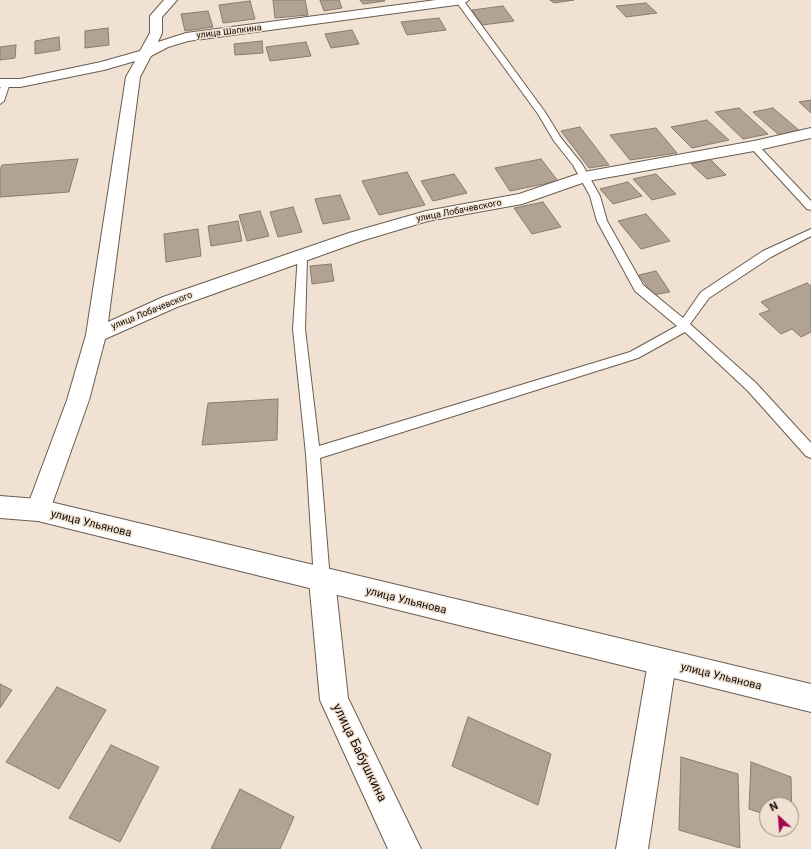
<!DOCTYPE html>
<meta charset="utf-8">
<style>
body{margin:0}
#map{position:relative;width:811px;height:849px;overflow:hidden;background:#f1e1d2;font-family:Roboto,sans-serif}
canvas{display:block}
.north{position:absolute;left:759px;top:797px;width:40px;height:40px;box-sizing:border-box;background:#f1e1d2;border:1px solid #978c81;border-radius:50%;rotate:334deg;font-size:11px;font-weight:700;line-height:16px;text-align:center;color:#110c07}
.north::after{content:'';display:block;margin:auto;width:14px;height:18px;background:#a0094e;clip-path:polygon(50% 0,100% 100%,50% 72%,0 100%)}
</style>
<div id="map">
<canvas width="811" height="849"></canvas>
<div class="north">N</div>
</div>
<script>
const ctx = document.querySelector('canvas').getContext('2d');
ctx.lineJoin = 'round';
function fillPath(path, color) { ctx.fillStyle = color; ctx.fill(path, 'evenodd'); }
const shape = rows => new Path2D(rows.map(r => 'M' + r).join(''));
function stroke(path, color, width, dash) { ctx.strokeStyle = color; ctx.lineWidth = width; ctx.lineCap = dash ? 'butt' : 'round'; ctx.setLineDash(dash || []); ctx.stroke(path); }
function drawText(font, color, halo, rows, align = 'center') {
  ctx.font = font + ' Roboto,sans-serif'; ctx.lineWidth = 3; ctx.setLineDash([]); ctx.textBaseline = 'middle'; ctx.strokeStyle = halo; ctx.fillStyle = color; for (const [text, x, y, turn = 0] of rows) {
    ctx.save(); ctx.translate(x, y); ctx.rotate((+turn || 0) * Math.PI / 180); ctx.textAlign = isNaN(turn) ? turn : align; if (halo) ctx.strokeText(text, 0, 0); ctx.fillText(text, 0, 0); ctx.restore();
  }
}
const building = shape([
 [273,0,305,0,308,15,275,18,273,0],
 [320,0,339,0,342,8,324,11,320,0],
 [360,0,384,0,385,1,363,4,360,0],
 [550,0,574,0,554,3,550,0],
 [250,1,255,19,223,23,219,5,250,1],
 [646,3,657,13,626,17,616,6,646,3],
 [503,6,514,21,482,25,472,10,503,6],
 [208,11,213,27,185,31,181,14,208,11],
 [439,18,446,30,407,35,401,22,439,18],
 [108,28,109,45,85,48,85,31,108,28],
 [352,30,359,44,331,48,325,34,352,30],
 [59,37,60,50,35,54,35,41,59,37],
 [262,41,263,53,235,55,234,44,262,41],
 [306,42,311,56,270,61,266,47,306,42],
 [16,45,15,58,0,60,0,47,16,45],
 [811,100,811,113,799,102,811,100],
 [739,108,768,134,743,139,715,112,739,108],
 [773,108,800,131,779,135,753,112,773,108],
 [707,120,729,140,692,148,671,127,707,120],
 [580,127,609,165,589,168,561,131,580,127],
 [656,128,677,153,630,160,610,135,656,128],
 [78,159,69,192,0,197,0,170,2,165,78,159],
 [541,159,558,181,510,191,495,168,541,159],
 [710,159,726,175,707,179,691,164,710,159],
 [407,172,425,205,379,215,362,181,407,172],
 [454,174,467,193,433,201,421,181,454,174],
 [656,174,676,194,652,200,633,179,656,174],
 [628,182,642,196,613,204,600,189,628,182],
 [340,195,350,219,323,224,315,199,340,195],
 [543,202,561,227,532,234,514,208,543,202],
 [293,207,302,232,278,237,270,212,293,207],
 [260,211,269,236,247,241,239,215,260,211],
 [646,214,670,241,641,249,618,221,646,214],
 [238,221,242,241,211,246,208,226,238,221],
 [198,229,201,256,166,262,164,234,198,229],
 [331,264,334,281,312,284,310,266,331,264],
 [656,271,670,292,653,295,639,275,656,271],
 [807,283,811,286,811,332,801,337,792,329,781,334,759,314,770,310,761,302,807,283],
 [278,399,277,440,202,445,208,403,278,399],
 [0,684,12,690,0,708,0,684],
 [57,687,106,710,59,789,6,762,57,687],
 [468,717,551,754,538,805,452,766,468,717],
 [111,745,159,767,120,842,69,818,111,745],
 [681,757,738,774,740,848,679,830,681,757],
 [751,762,791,777,792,825,791,805,767,805,767,815,749,809,751,762],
 [240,789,294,817,280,849,211,849,240,789]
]);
fillPath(building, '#b0a394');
stroke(building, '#887c6d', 1);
const lane = shape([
 [455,0,463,0,545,112,561,138,582,164,600,196,607,221,643,285,683,318,701,292,763,251,811,229,811,236,771,257,709,298,690,324,756,383,811,443,811,458,806,456,748,391,685,332,638,358,320,458,330,580,327,585,322,587,317,585,314,580,306,454,293,329,298,254,302,253,307,257,305,329,319,446,630,352,677,326,635,291,597,221,590,196,573,165,554,141,538,114,455,0],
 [3,81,10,83,4,101,0,104,0,89,3,81],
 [754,143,757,144,811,201,811,210,807,209,751,148,749,146,754,143]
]);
const street = shape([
 [164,0,177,0,162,17,162,33,158,42,186,33,436,0,469,0,463,4,188,41,168,47,151,56,140,77,108,322,163,297,349,233,426,211,519,194,584,172,754,141,811,128,811,138,754,151,588,181,522,204,428,221,361,241,177,307,105,339,89,400,50,510,47,518,38,521,29,518,26,510,67,400,86,335,126,77,135,61,104,70,20,87,0,87,0,79,20,79,101,62,140,51,150,33,150,16,164,0],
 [322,568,331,571,335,580,348,698,421,849,388,849,320,700,309,580,313,571,322,568],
 [662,649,672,653,676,663,648,849,616,849,648,663,652,653,662,649]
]);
const secondary = shape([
 [0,496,38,499,811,684,811,712,38,521,0,518,0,496]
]);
stroke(lane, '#6a5d50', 2);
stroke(street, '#6a5d50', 2);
stroke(secondary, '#6a5d50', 2);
fillPath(lane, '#fff');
fillPath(street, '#fff');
fillPath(secondary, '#fff');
drawText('9px', '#110c07', '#f1e1d2', [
 ["улица Шапкина",229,32,-7],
 ["улица Лобачевского",459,211,-11],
 ["улица Лобачевского",152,311,-22]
]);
drawText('11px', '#110c07', '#f1e1d2', [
 ["улица Ульянова",91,524,14],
 ["улица Ульянова",406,601,14],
 ["улица Ульянова",721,677,14]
]);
drawText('13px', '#110c07', '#f1e1d2', [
 ["улица Бабушкина",359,753,64]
]);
</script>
